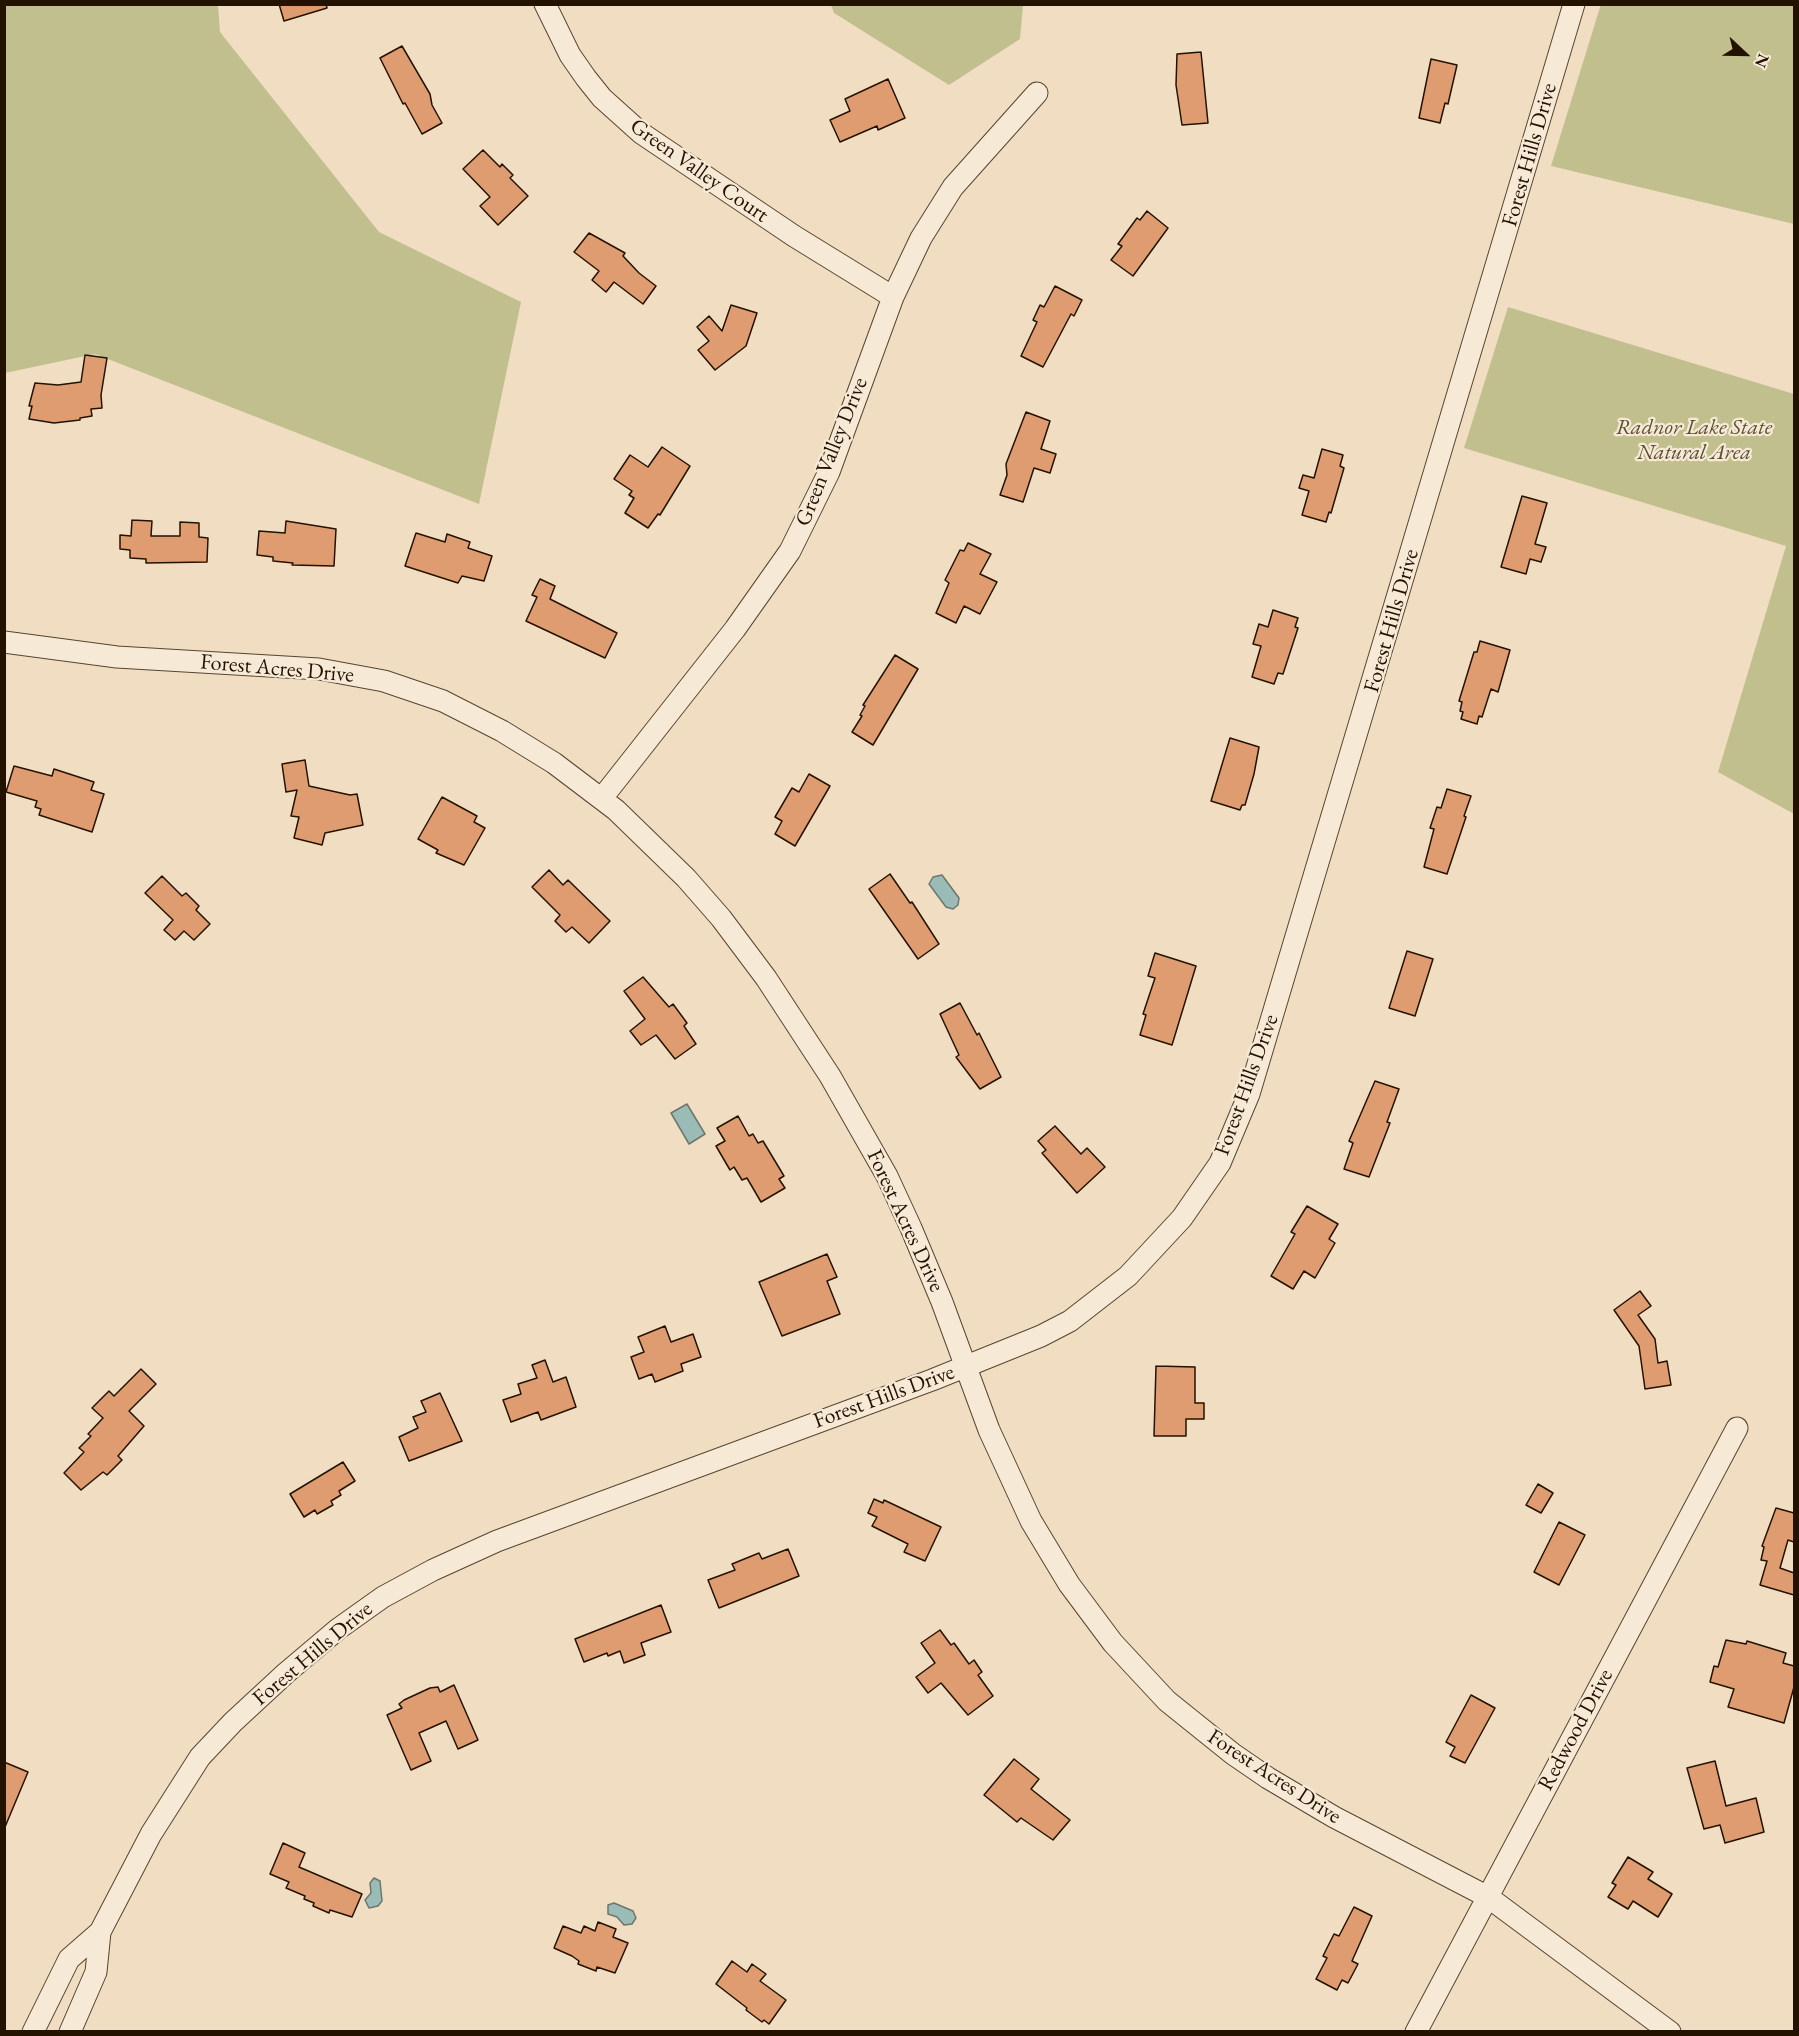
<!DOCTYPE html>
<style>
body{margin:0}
#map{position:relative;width:1799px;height:2036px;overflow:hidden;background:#f1dec2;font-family:"EB Garamond",serif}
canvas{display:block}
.frame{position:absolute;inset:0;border:6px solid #231200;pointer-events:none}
.north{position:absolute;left:1715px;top:24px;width:60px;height:60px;-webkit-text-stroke:4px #f6ead7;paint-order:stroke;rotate:112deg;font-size:16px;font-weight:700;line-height:24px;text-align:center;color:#231200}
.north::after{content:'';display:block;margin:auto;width:21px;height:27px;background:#231200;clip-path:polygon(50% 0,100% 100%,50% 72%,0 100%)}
</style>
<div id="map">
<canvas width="1799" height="2036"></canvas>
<div class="frame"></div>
<div class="north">N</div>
</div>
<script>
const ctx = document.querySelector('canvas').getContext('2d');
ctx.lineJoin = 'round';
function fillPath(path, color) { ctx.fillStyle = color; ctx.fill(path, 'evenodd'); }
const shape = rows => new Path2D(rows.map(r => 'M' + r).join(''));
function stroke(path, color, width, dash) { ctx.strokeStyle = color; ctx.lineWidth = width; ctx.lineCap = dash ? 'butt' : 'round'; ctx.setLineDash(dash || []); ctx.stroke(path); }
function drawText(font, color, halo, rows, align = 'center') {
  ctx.font = font + ' "EB Garamond",serif'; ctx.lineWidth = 4.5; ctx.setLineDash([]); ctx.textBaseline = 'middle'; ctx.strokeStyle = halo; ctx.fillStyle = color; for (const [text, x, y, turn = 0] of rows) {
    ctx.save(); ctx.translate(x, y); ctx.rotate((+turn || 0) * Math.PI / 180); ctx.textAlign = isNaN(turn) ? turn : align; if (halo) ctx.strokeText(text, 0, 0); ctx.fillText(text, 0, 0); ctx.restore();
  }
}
fillPath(shape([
 [1601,4,1794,5,1794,224,1551,166],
 [4,5,218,5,220,32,379,232,521,302,479,504,95,354,5,373],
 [831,5,1023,5,1020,39,949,85,834,13],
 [1508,307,1794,394,1794,814,1718,772,1786,546,1464,448]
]), '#c2bf8e');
const water = shape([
 [942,875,959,898,958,905,953,909,946,907,929,884,933,877,942,875],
 [687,1104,705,1134,689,1144,671,1113,687,1104],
 [374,1878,380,1881,382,1901,378,1906,369,1908,365,1900,371,1893,370,1883,374,1878],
 [614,1903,633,1911,636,1918,632,1924,624,1925,617,1917,608,1914,608,1905,614,1903]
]);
fillPath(water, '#9bbbb7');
stroke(water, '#6b776e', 1.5);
const building = shape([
 [279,4,326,4,327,8,284,21,279,4],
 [402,46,430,94,432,105,442,123,422,134,405,103,403,104,380,58,402,46],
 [1201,52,1208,123,1182,125,1176,85,1177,54,1201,52],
 [1431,59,1457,65,1448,104,1445,103,1440,123,1419,118,1431,59],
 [888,79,905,118,878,130,877,126,840,142,830,120,850,111,845,99,888,79],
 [483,150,500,167,502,164,513,175,510,178,528,196,498,225,480,206,490,197,463,169,483,150],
 [1147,211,1168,228,1133,276,1111,260,1122,246,1118,244,1137,218,1140,220,1147,211],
 [589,233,625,253,623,256,639,273,656,286,643,304,614,282,606,292,592,280,599,271,574,252,589,233],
 [1055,286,1082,300,1074,316,1071,314,1043,367,1021,356,1037,322,1033,320,1040,305,1044,307,1055,286],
 [731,305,757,313,746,346,715,370,698,350,709,341,697,327,709,316,722,331,731,305],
 [85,355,107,358,101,395,102,408,91,409,92,416,80,418,80,420,54,423,29,419,32,406,29,406,35,383,58,385,81,382,85,355],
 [1026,412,1050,421,1041,449,1056,454,1050,473,1034,468,1023,502,1000,495,1007,475,1006,464,1026,412],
 [662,447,690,466,660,515,658,514,648,528,625,513,634,498,629,495,632,491,614,479,630,455,648,467,662,447],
 [1322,449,1343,455,1340,466,1344,468,1331,513,1329,512,1326,522,1302,515,1309,491,1299,488,1303,475,1314,478,1322,449],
 [1522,496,1547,503,1535,544,1546,547,1541,562,1530,559,1526,574,1501,567,1522,496],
 [132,520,152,521,151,536,180,536,180,522,199,523,199,537,208,538,207,562,146,563,146,559,130,558,130,550,120,549,120,535,131,536,132,520],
 [286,521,336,529,334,566,292,565,293,563,273,561,273,557,257,555,259,531,285,533,286,521],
 [416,533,445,542,447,534,470,542,468,548,492,556,484,581,462,576,458,583,405,566,416,533],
 [968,543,991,554,980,574,997,582,980,614,964,606,956,623,936,613,949,583,945,580,960,550,964,551,968,543],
 [540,579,555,586,550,599,617,633,605,658,526,621,537,597,532,595,540,579],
 [1273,610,1298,618,1295,627,1298,628,1283,674,1278,673,1274,684,1252,677,1261,646,1253,644,1259,624,1268,627,1273,610],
 [1480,641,1510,650,1498,692,1491,689,1482,717,1479,716,1477,724,1461,719,1463,712,1460,711,1462,702,1459,701,1474,652,1477,652,1480,641],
 [895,655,918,669,873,745,852,732,862,716,860,715,865,706,863,705,895,655],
 [1230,738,1259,747,1254,774,1245,805,1242,805,1240,810,1211,801,1230,738],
 [305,760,309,786,350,795,357,794,363,825,325,833,322,845,294,838,299,817,291,816,297,790,286,792,282,764,305,760],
 [14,766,52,776,54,769,94,782,91,790,104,794,92,832,39,815,41,809,35,807,37,801,6,792,14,766],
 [809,774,830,786,795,846,775,834,782,821,775,817,792,788,799,792,809,774],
 [1447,789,1471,796,1464,816,1466,817,1447,874,1424,867,1434,829,1430,828,1437,807,1441,808,1447,789],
 [442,797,477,816,474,822,485,828,464,865,436,853,438,850,418,839,442,797],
 [549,870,563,885,568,880,610,921,589,943,572,927,566,932,555,921,560,915,532,887,549,870],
 [890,874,910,903,912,902,939,944,918,959,869,889,890,874],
 [162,876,182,896,186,893,199,906,196,910,210,924,194,940,184,931,175,940,164,930,173,920,145,893,162,876],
 [1407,951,1433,959,1415,1016,1389,1008,1407,951],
 [1155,953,1196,966,1172,1045,1140,1035,1146,1015,1143,1014,1155,978,1148,976,1155,953],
 [643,977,669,1007,673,1004,687,1023,684,1026,696,1044,675,1059,656,1035,641,1045,630,1031,645,1019,624,991,643,977],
 [960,1003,977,1035,979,1033,1001,1077,980,1089,956,1057,959,1055,940,1014,960,1003],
 [1375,1081,1399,1089,1387,1122,1390,1123,1369,1177,1344,1169,1353,1143,1349,1141,1375,1081],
 [738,1116,749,1136,753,1134,758,1143,763,1141,784,1176,779,1179,785,1188,761,1202,747,1178,742,1180,734,1167,730,1170,716,1146,725,1141,717,1128,738,1116],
 [1055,1126,1081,1154,1087,1148,1105,1167,1077,1193,1042,1153,1046,1150,1038,1141,1055,1126],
 [1307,1206,1338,1224,1329,1239,1335,1243,1315,1278,1304,1271,1293,1289,1271,1276,1295,1234,1291,1232,1307,1206],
 [827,1254,837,1277,827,1281,840,1314,782,1336,759,1282,827,1254],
 [1640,1291,1651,1306,1638,1315,1655,1339,1658,1363,1667,1361,1671,1385,1645,1389,1639,1346,1614,1310,1640,1291],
 [665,1326,671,1342,693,1334,701,1357,681,1364,683,1371,655,1382,652,1374,639,1379,631,1357,644,1352,638,1337,665,1326],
 [545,1360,553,1382,566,1377,576,1407,541,1420,538,1412,511,1422,503,1400,521,1394,518,1384,537,1378,532,1365,545,1360],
 [1156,1366,1195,1367,1195,1403,1204,1403,1204,1419,1186,1419,1186,1436,1154,1436,1156,1366],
 [141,1369,156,1384,129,1411,144,1426,118,1456,122,1460,107,1475,103,1472,81,1490,64,1473,84,1452,79,1448,91,1436,88,1434,103,1418,92,1408,109,1391,114,1396,141,1369],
 [440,1393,462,1441,409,1461,399,1437,418,1428,413,1417,426,1412,421,1401,440,1393],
 [343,1462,355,1481,339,1491,341,1495,331,1501,333,1505,317,1514,315,1510,304,1517,290,1494,343,1462],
 [1538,1484,1553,1493,1541,1513,1526,1505,1538,1484],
 [874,1499,883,1503,884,1500,941,1527,925,1561,904,1552,908,1544,872,1526,877,1517,868,1513,874,1499],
 [1776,1508,1794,1513,1794,1542,1788,1540,1780,1568,1794,1573,1794,1595,1760,1585,1767,1561,1761,1560,1764,1547,1762,1546,1776,1508],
 [1559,1522,1585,1535,1559,1585,1534,1572,1559,1522],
 [788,1549,799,1576,719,1608,708,1580,735,1570,732,1564,759,1553,762,1559,788,1549],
 [661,1605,671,1632,641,1643,645,1655,624,1663,620,1651,608,1656,607,1653,584,1662,575,1639,661,1605],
 [940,1630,951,1645,954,1643,969,1664,974,1660,982,1672,978,1675,993,1696,968,1715,941,1683,928,1693,916,1677,935,1663,921,1643,940,1630],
 [1726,1640,1746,1644,1747,1641,1786,1653,1783,1663,1794,1666,1794,1687,1784,1723,1728,1707,1734,1689,1710,1682,1714,1666,1718,1667,1726,1640],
 [454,1685,478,1740,458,1749,446,1721,419,1733,431,1761,411,1770,387,1715,402,1708,399,1704,404,1700,430,1688,438,1687,440,1692,454,1685],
 [1471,1695,1495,1708,1465,1763,1450,1756,1455,1747,1446,1742,1471,1695],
 [1014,1759,1039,1779,1031,1789,1070,1820,1053,1840,1021,1818,1017,1822,984,1795,1014,1759],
 [1715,1761,1726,1806,1756,1798,1764,1832,1725,1843,1720,1825,1704,1829,1687,1768,1715,1761],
 [4,1762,28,1772,5,1827,4,1827,4,1762],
 [283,1843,305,1853,299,1867,362,1894,352,1917,330,1910,329,1913,313,1906,314,1903,304,1899,305,1896,286,1888,289,1882,270,1874,283,1843],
 [1628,1857,1653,1872,1648,1879,1672,1894,1658,1917,1633,1901,1628,1909,1608,1897,1616,1885,1612,1883,1628,1857],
 [1354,1907,1372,1916,1352,1961,1358,1964,1348,1983,1342,1980,1337,1990,1316,1979,1327,1958,1323,1956,1334,1934,1339,1936,1354,1907],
 [598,1922,616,1929,613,1937,628,1943,615,1973,597,1967,596,1971,578,1964,579,1961,572,1956,554,1948,563,1926,581,1933,584,1926,595,1931,598,1922],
 [732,1961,747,1972,752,1964,766,1974,760,1981,786,2000,769,2024,764,2020,762,2022,746,2010,747,2008,716,1984,732,1961]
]);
fillPath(building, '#e09c71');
stroke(building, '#231200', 1.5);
const minor = shape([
 [545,4,570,55,586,78,602,98,641,133,794,236,893,297],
 [4,642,117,657,319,669,384,681,443,701,502,731,554,763,616,810,686,878,721,918,766,978,830,1076,887,1176,911,1228,942,1302,989,1430,1031,1521,1069,1584,1113,1643,1167,1701,1233,1754,1268,1778,1334,1817,1488,1897,1670,2032],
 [602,798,735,629,790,551,829,472,893,297,921,238,953,187,1037,93],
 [100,1932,151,1834,200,1757,233,1722,286,1673,338,1629,383,1597,433,1570,497,1541,932,1380,1041,1336,1070,1321,1128,1276,1182,1218,1220,1163,1249,1094,1574,4],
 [33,2032,69,1959,100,1932,96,1972,70,2032],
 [1416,2032,1737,1428]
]);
stroke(minor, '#564530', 23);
stroke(minor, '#f6ead7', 21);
drawText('22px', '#231200', '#f6ead7', [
 ["Forest Hills Drive",1530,155,-74],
 ["Green Valley Court",699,171,35],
 ["Green Valley Drive",832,452,-68],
 ["Forest Hills Drive",1392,621,-74],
 ["Forest Acres Drive",277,669,5],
 ["Forest Hills Drive",1247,1085,-70],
 ["Forest Acres Drive",905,1221,65],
 ["Forest Hills Drive",884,1397,-20],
 ["Forest Hills Drive",313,1654,-40],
 ["Redwood Drive",1576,1730,-62],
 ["Forest Acres Drive",1274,1777,33]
]);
drawText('italic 22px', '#5b4f32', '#f6ead7', [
 ["Radnor Lake State",1694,428],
 ["Natural Area",1694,453]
]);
</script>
